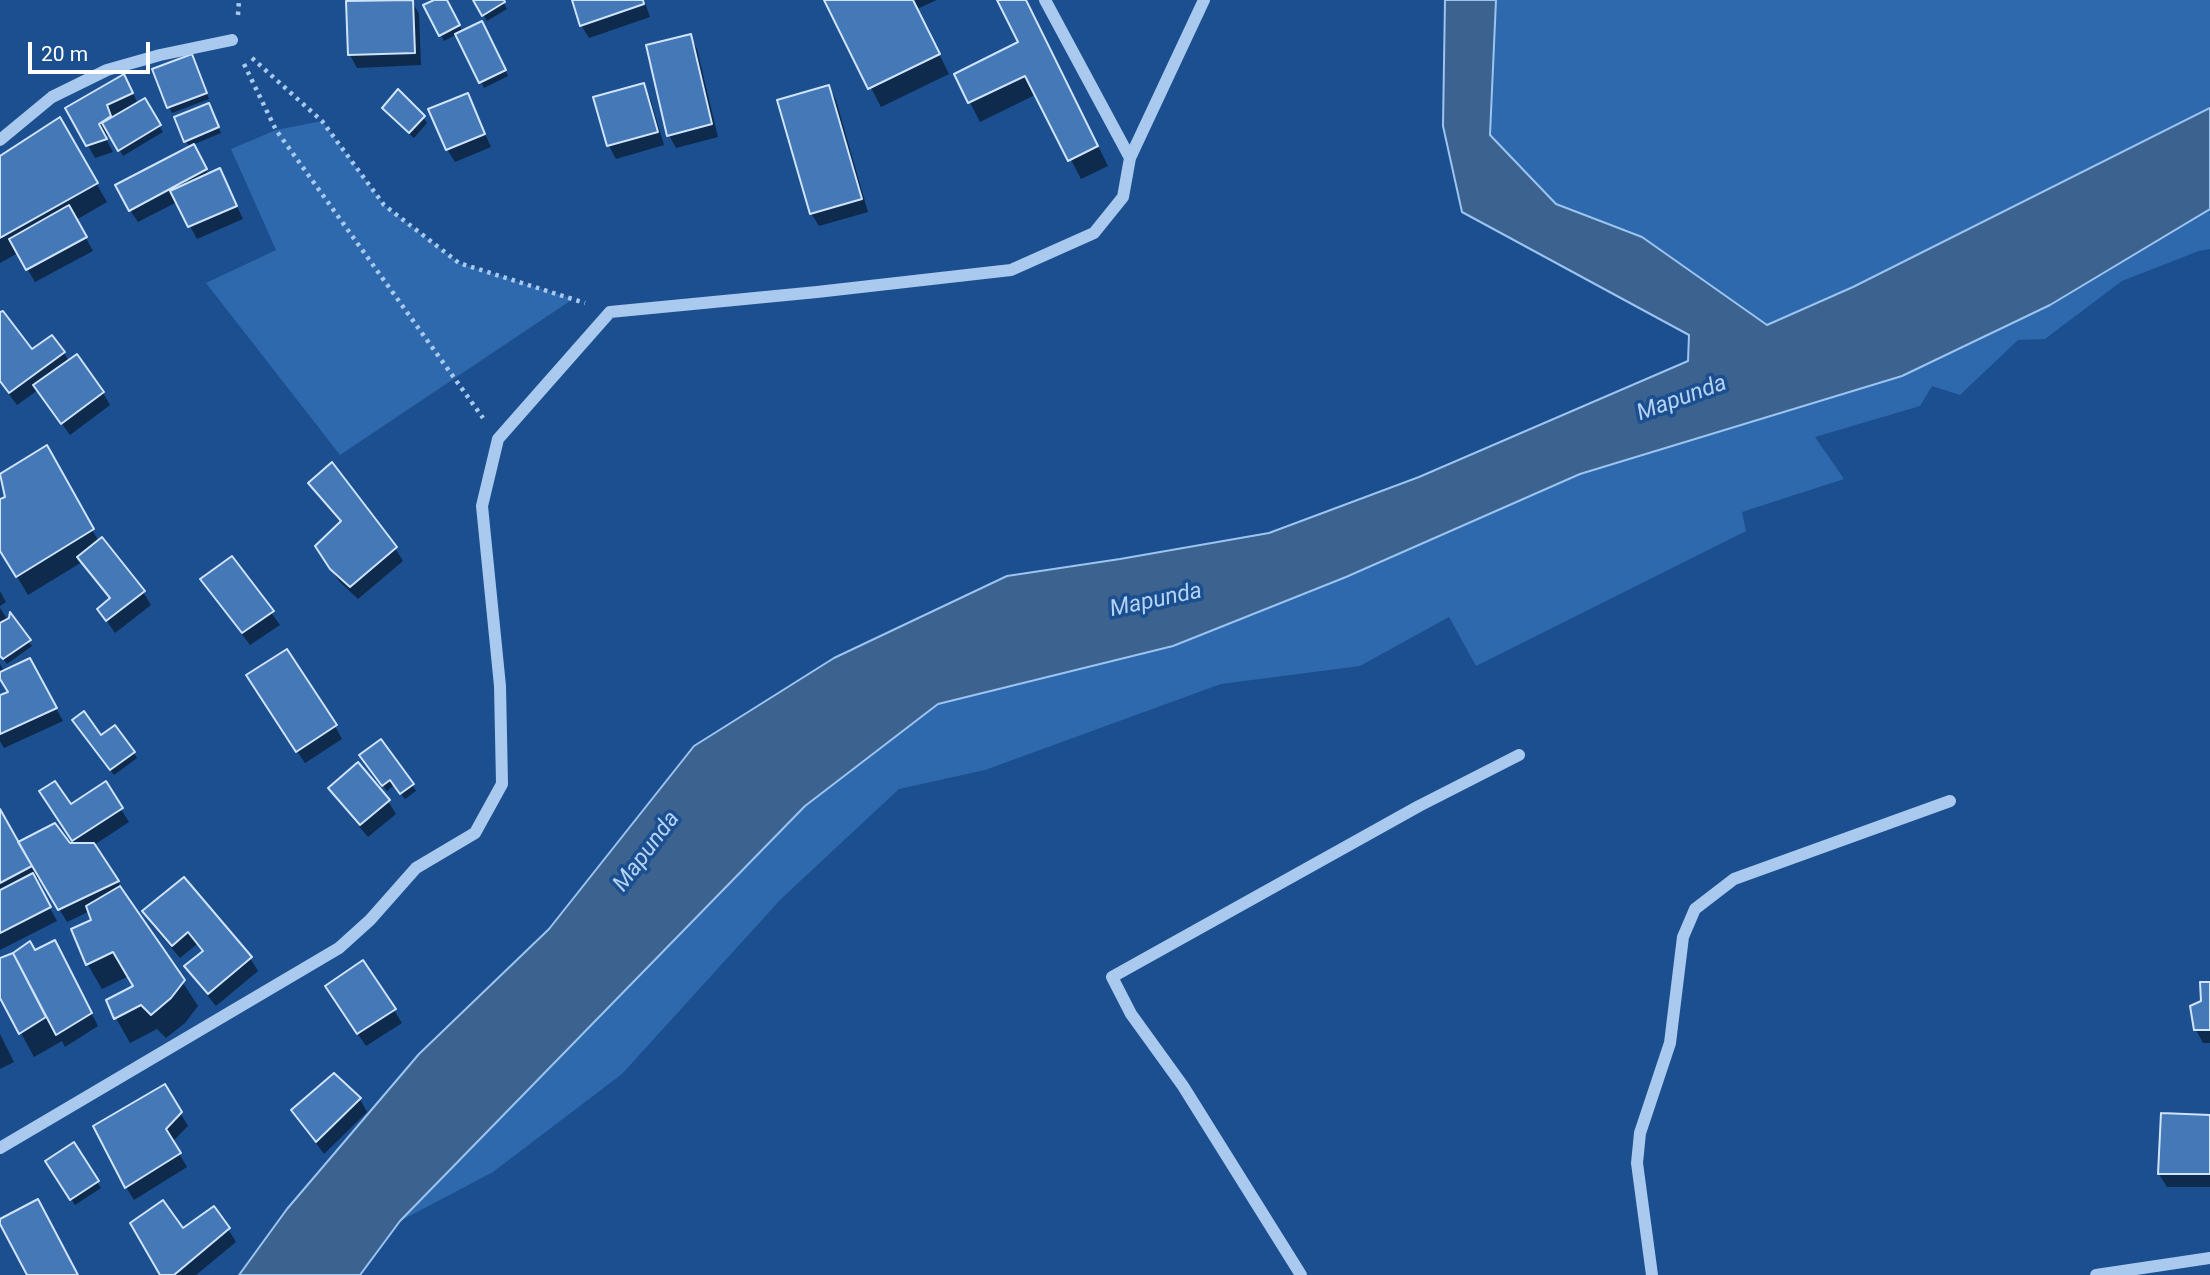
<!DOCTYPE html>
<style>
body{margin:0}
#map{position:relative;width:2210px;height:1275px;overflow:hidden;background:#1b4f8f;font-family:Roboto,sans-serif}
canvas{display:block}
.scale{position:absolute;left:28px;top:42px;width:122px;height:32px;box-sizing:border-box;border:4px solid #fff;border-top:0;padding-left:9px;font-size:21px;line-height:24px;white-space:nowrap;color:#fff;-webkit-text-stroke:5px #1b4f8f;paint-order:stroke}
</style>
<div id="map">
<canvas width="2210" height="1275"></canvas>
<div class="scale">20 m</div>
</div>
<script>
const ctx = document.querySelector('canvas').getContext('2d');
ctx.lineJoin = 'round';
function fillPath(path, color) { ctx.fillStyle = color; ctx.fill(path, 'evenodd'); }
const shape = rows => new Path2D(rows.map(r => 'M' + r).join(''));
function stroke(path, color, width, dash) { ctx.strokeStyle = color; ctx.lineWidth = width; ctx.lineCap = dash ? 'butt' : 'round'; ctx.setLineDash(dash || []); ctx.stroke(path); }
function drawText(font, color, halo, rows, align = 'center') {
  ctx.font = font + ' Roboto,sans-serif'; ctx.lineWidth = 7; ctx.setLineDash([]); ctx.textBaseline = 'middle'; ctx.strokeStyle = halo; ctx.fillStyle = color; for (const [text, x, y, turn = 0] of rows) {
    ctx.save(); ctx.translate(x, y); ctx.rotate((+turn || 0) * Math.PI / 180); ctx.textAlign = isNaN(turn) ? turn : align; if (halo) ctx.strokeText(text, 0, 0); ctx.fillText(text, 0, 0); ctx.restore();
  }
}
fillPath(shape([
 [1496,0,2210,0,2210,108,1852,287,1767,325,1642,237,1556,204,1490,135],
 [322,121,384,205,459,263,573,299,340,455,206,283,276,250,231,149,276,130],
 [2210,209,2210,249,2199,251,2122,281,2045,339,2018,340,1960,395,1932,386,1920,406,1815,437,1844,479,1742,512,1746,531,1476,666,1449,617,1360,666,1221,684,985,770,899,789,781,899,622,1074,493,1172,400,1221,805,806,938,704,1173,646,1580,474,1902,376,2050,305]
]), '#2e69ad');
const water = shape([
 [1445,0,1496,0,1490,135,1556,204,1642,237,1767,325,1853,287,2210,108,2210,209,2050,305,1902,376,1580,474,1346,577,1173,646,938,704,805,806,400,1221,360,1275,239,1275,287,1209,419,1054,549,929,694,746,834,658,1007,576,1120,559,1269,533,1419,477,1688,361,1689,335,1462,212,1443,126,1445,0]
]);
fillPath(water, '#3c6290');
stroke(water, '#9cc4f0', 2);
fillPath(shape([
 [438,0,445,0,463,32,485,29,508,76,484,88,457,34,444,41,426,6],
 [475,0,502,0,507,9,487,21],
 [574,0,644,0,650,17,589,38,581,25],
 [826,0,937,0,917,9,949,74,881,107],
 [999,0,1026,0,1108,166,1081,179,1037,94,980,122,956,75,1020,43],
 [412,1,419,14,421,65,357,68,350,55],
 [690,36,697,49,718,137,676,148,669,135],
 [195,62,209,99,172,113,169,107],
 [643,85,650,98,664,145,616,159,609,146,595,99],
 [829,87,836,100,868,212,819,226,811,213],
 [131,89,138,104,144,101,163,132,123,156,110,134,105,137,113,152,95,158,67,108],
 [467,95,491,147,455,162,447,149],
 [384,108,423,117,427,123,414,138,387,114],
 [211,111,221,133,192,145,209,175,220,170,243,219,197,239,177,202,138,222,130,210,190,148,186,141],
 [59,120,107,202,76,220,93,251,35,282,18,253,0,263,0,158],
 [0,315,31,352,64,353,69,362,103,393,110,405,70,435,38,390,17,405,0,382],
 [46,448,99,542,102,540,143,592,151,605,115,633,99,609,111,600,82,562,28,595,0,548,0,501,7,498],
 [311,483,395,548,403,561,358,599,340,582,324,560,341,523,318,496],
 [232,558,280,625,250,645,202,580],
 [0,591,6,602,0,606],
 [0,608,9,622,32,646,7,664,0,655],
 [29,660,63,721,4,748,0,741,0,697,10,693,2,679,0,680,0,664,5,672],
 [256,689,335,726,342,739,305,763],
 [78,726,134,753,137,758,114,775],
 [365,761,412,785,416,791,405,799,394,785,387,791],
 [105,784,129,822,94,845,198,1006,185,1023,166,1038,157,1029,130,1043,116,1018,135,987,129,976,102,989,88,965,73,930,93,921,90,911,67,922,41,878,35,881,57,921,0,950,0,812,18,844,76,845,49,804,71,806],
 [330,788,388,801,396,814,368,837,338,801],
 [144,912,250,958,258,971,216,1006,194,979,186,967,204,952,197,944,180,958,152,925],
 [35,952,62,955,98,1026,65,1047,62,1041,34,1057,0,994,0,960,14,955],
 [2210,983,2210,1043,2203,1043,2196,1030],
 [334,999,394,1010,402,1023,366,1046],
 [0,1034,14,1062,0,1069],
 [334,1076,360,1099,367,1112,324,1154,293,1111],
 [164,1086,188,1126,172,1142,187,1167,134,1200,126,1187],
 [2210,1117,2210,1187,2167,1187,2159,1174],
 [73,1145,101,1188,75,1205,48,1161],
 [228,1229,236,1242,196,1275,162,1275,183,1230]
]), '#0007');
const building = shape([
 [413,0,415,53,348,55,346,1,413,0],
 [434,0,447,0,460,25,439,36,423,5,434,0],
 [473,0,504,0,505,2,482,16,473,0],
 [572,0,643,0,644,4,580,26,572,0],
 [824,0,913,0,940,54,868,89,824,0],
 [997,0,1026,0,1098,146,1068,161,1025,76,968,103,954,74,1018,42,997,0],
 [482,21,506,70,479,83,455,34,482,21],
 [691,34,712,124,667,136,646,45,691,34],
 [192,54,207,93,167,108,152,69,192,54],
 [124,74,133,93,107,105,111,116,99,124,107,139,86,146,65,108,124,74],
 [644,83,658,132,607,146,593,97,644,83],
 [829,85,862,199,810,214,777,100,829,85],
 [398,89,425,116,409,133,382,108,398,89],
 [468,93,485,134,446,150,428,109,468,93],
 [145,98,161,125,118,151,102,123,145,98],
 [209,103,219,127,184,142,174,117,209,103],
 [60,117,98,183,0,238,0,156,60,117],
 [194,144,207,169,129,211,115,185,194,144],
 [220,168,237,206,188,227,170,191,220,168],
 [69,205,87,237,26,270,9,239,69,205],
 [3,311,32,349,52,335,65,352,9,393,0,381,0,312,3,311],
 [77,354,104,392,61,424,33,385,77,354],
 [47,445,94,529,16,577,0,551,0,499,5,497,0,474,47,445],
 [332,462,397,547,350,587,330,569,315,546,341,521,308,483,332,462],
 [102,537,145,591,106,621,97,609,110,598,77,557,102,537],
 [232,556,274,611,242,633,200,579,232,556],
 [10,612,31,640,3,659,0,656,0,623,9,618,10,612],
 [287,649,337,725,296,752,246,675,287,649],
 [30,658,57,708,0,734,0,695,8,692,0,679,0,672,30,658],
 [84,711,101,735,115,725,135,752,110,770,72,720,84,711],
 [381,739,414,784,400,794,390,780,382,786,359,755,381,739],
 [358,762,390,800,360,825,328,788,358,762],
 [55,781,71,804,106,781,123,808,72,841,39,791,55,781],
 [0,809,32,866,0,883,0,809],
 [55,823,70,843,94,843,119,881,58,910,18,842,55,823],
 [33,873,51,907,0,933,0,890,33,873],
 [184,877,252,957,208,994,184,966,203,951,188,932,172,946,142,911,184,877],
 [120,886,185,980,171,998,151,1015,141,1005,114,1019,106,1000,133,986,113,952,86,965,71,929,91,920,86,906,120,886],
 [55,940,92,1013,56,1035,13,953,30,941,35,950,55,940],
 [13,953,46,1017,19,1034,0,998,0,958,13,953],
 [363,960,396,1009,357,1034,325,986,363,960],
 [2200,982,2210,982,2210,1030,2194,1030,2190,1006,2201,1001,2200,982],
 [334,1073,361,1098,316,1142,291,1110,334,1073],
 [165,1084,182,1112,166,1129,181,1153,125,1188,93,1126,165,1084],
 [2161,1113,2210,1115,2210,1174,2158,1174,2161,1113],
 [74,1142,99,1181,70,1200,45,1161,74,1142],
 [38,1199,78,1275,27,1275,0,1224,0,1219,38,1199],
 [163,1200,183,1228,214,1206,230,1228,174,1275,160,1275,130,1223,163,1200]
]);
fillPath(building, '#4478b7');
stroke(building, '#cfe3fa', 2);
stroke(shape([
 [238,15,239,0],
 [252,58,322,121,384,205,459,263,585,303],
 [244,64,276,130,483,418]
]), '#a9c9ee', 4.5, [3.5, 5]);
stroke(shape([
 [0,140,52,97,107,70,160,55,232,40],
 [1130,158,1204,0],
 [0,1148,339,948,370,920,416,868,475,833,502,784,500,686,482,506,498,439,610,312,817,292,1011,270,1094,233,1123,197,1130,158,1045,0],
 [1301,1275,1183,1086,1131,1014,1112,977,1419,806,1519,755],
 [1652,1275,1637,1163,1640,1133,1670,1043,1683,937,1695,909,1734,879,1950,801],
 [2096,1275,2210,1258]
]), '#a9c9ee', 12);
drawText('italic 23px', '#b5d3f5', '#1b4f8f', [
 ["Mapunda",1682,399,-20],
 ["Mapunda",1156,601,-12],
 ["Mapunda",647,852,-53]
]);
</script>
